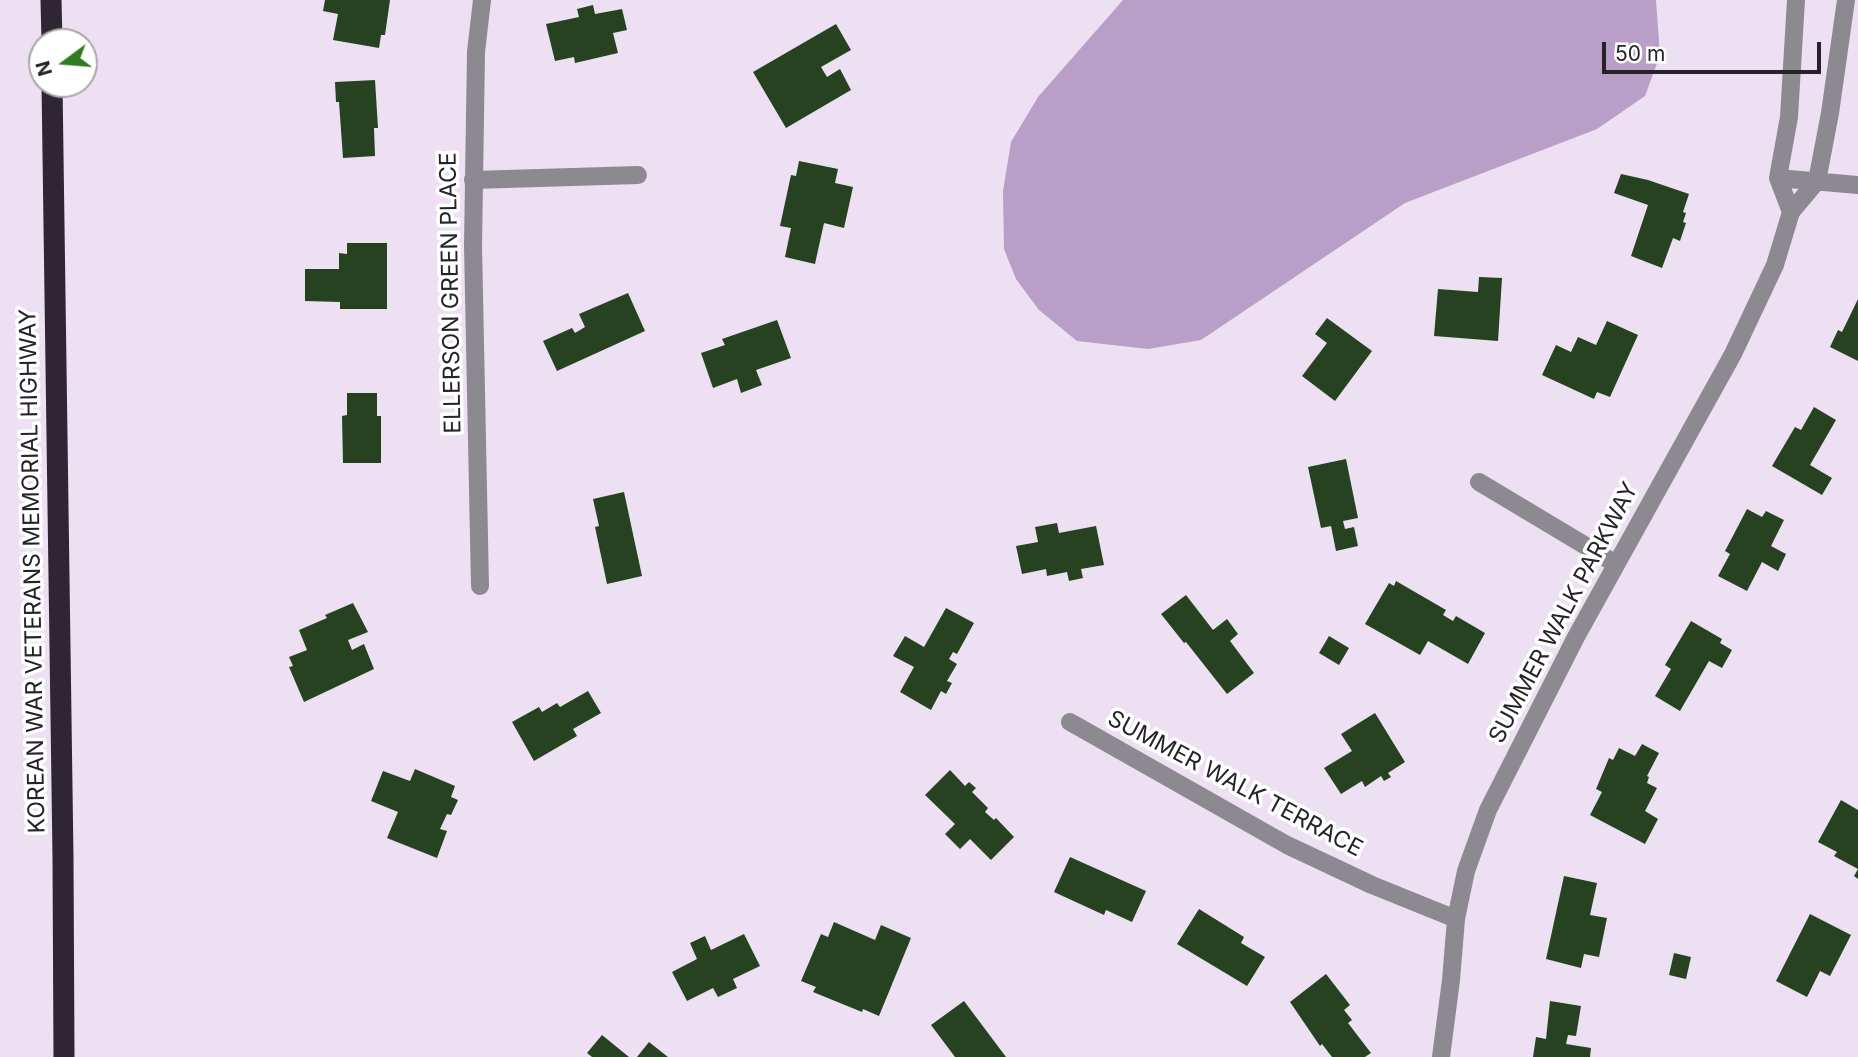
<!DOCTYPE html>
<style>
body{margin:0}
#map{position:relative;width:1858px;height:1057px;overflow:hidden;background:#ece0f2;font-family:Inter,sans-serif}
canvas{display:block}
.north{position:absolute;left:28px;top:28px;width:70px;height:70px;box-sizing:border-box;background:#fff;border:2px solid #a8a7a9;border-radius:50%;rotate:254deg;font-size:19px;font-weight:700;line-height:28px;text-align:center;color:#262229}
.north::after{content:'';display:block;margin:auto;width:24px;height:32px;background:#327b21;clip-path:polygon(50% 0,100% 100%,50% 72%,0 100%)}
.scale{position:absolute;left:1602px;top:42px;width:219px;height:32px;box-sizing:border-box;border:4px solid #262229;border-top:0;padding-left:9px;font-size:21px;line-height:24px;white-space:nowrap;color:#262229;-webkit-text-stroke:5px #fff;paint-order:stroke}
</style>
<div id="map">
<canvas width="1858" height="1057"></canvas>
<div class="north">N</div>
<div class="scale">50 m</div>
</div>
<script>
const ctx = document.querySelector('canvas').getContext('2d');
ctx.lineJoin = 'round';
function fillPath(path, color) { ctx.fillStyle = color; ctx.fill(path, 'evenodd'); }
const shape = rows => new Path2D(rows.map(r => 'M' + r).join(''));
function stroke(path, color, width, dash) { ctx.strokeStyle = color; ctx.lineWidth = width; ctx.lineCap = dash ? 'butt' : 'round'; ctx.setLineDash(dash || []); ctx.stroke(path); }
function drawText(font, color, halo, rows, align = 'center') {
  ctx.font = font + ' Inter,sans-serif'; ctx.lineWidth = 7; ctx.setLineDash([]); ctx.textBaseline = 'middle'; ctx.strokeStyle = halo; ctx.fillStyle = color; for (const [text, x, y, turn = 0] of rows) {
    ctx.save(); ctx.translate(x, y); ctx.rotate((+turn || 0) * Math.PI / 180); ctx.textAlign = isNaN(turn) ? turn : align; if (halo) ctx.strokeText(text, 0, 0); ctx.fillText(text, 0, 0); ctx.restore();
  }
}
fillPath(shape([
 [1123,0,1656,0,1660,55,1645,96,1597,129,1405,203,1201,340,1148,349,1077,341,1039,310,1016,279,1004,249,1003,191,1011,142,1038,97]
]), '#b99ec8');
fillPath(shape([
 [325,0,390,0,385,35,381,35,379,48,333,40,338,14,323,11],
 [593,5,595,14,622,9,627,30,613,33,618,53,575,63,574,57,555,61,546,24,579,17,577,9],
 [836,24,851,50,821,67,827,77,840,69,851,90,786,128,753,72],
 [375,80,378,128,374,128,375,156,343,158,339,102,336,102,335,82],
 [799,161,838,169,835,183,853,187,844,228,824,223,815,264,785,257,791,228,780,226,791,175,796,176],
 [1621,174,1648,180,1689,194,1683,212,1686,213,1683,222,1686,223,1680,241,1673,238,1662,268,1631,256,1648,205,1614,193],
 [347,243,387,243,387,309,340,309,340,302,305,301,305,269,339,269,339,253,347,254],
 [1479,277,1502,278,1498,341,1434,336,1438,289,1478,292],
 [628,293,645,331,557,371,543,341,572,328,575,333,585,327,579,314],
 [1858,299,1858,361,1830,347,1838,330,1842,332],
 [1327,318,1372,351,1335,401,1302,376,1327,343,1315,334],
 [777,320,791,358,756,370,762,385,741,393,737,379,713,388,701,353,725,345,722,339],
 [1607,321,1638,335,1610,397,1597,392,1594,399,1542,375,1556,345,1571,352,1578,337,1596,345],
 [347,393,377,393,377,416,381,416,381,463,343,463,342,416,347,415],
 [1814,407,1836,420,1810,465,1832,478,1822,495,1772,466,1795,427,1801,430],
 [1346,459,1358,518,1343,521,1345,529,1354,527,1358,546,1336,551,1331,526,1321,528,1308,467],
 [624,492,642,576,607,584,595,527,599,526,593,499],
 [1747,509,1762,517,1766,511,1784,520,1771,546,1786,554,1778,571,1762,562,1747,591,1718,576,1730,554,1725,551],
 [1057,523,1059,533,1096,526,1104,565,1081,569,1083,578,1069,581,1067,572,1047,576,1046,569,1022,574,1016,546,1038,542,1035,527],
 [1396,581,1446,610,1443,615,1453,621,1456,616,1485,633,1468,664,1428,641,1420,655,1365,624,1389,583,1394,586],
 [1186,595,1213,630,1227,619,1238,634,1230,641,1254,673,1227,694,1186,642,1184,643,1161,614],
 [353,603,368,632,348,640,352,650,364,644,374,669,304,702,289,667,293,666,289,657,307,650,299,630,327,618,325,615],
 [946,608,974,623,957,654,953,652,949,659,957,664,947,681,952,683,946,694,941,691,931,710,900,692,914,667,893,656,905,636,924,647],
 [1691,621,1722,639,1720,643,1732,650,1722,668,1709,661,1680,711,1655,696,1671,669,1665,665],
 [1329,636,1349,648,1339,665,1319,653],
 [588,691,601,713,573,729,577,736,534,761,512,722,539,707,542,712,557,703,560,707],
 [1375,713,1405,762,1388,773,1391,777,1384,781,1381,776,1365,787,1362,781,1341,794,1324,768,1352,751,1341,734],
 [1642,744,1659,753,1647,776,1649,777,1647,783,1657,788,1645,811,1658,819,1645,844,1590,815,1602,792,1596,789,1609,758,1613,760,1619,748,1635,756],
 [415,769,455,786,451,797,458,800,451,815,447,814,440,829,447,831,437,858,387,838,398,812,371,801,383,771,410,781],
 [950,770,965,786,969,782,976,788,972,792,988,808,985,812,994,820,996,818,1014,837,991,860,970,839,960,849,945,834,955,824,925,795],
 [1841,800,1858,810,1858,879,1854,876,1858,869,1834,856,1837,852,1818,842],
 [1070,857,1146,891,1132,922,1106,910,1104,915,1054,892],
 [1564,876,1597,883,1590,915,1607,918,1599,957,1584,954,1581,968,1546,959],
 [1199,909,1244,937,1241,943,1265,957,1247,986,1177,944],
 [1810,914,1851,935,1830,976,1820,971,1807,997,1776,981],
 [834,922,875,940,881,925,911,938,879,1016,863,1009,862,1012,813,992,816,987,801,981,821,934,828,937],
 [744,934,760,966,733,979,737,988,718,997,713,988,687,1001,672,972,697,959,690,943,705,936,711,950],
 [1674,953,1691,957,1686,979,1669,975],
 [1326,974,1350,1005,1344,1010,1352,1020,1348,1023,1371,1053,1365,1057,1332,1057,1322,1044,1320,1046,1290,1002],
 [964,1001,1006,1057,955,1057,931,1025],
 [1550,1001,1581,1006,1576,1036,1568,1035,1566,1044,1591,1048,1590,1057,1533,1057,1536,1037,1546,1039],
 [602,1035,629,1057,592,1057,587,1053],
 [649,1042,668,1057,637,1057]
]), '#264220');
stroke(shape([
 [1778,178,1858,185],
 [473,180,638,175],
 [1791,212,1778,178,1789,117,1796,0],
 [1479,482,1616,564],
 [480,586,473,246,476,52,482,0],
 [1070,722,1287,845,1372,885,1456,919],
 [1441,1057,1451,980,1456,919,1466,871,1488,810,1576,637,1733,354,1775,265,1791,212,1817,181,1830,113,1846,0]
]), '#8d8990', 18);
stroke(shape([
 [51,0,52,42],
 [52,84,63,858,64,1057]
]), '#2f2634', 21);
drawText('23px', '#262229', '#fff', [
 ["ELLERSON GREEN PLACE",451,293,-91],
 ["KOREAN WAR VETERANS MEMORIAL HIGHWAY",33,571,-91],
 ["SUMMER WALK PARKWAY",1564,613,-62],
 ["SUMMER WALK TERRACE",1235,784,28]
]);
</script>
